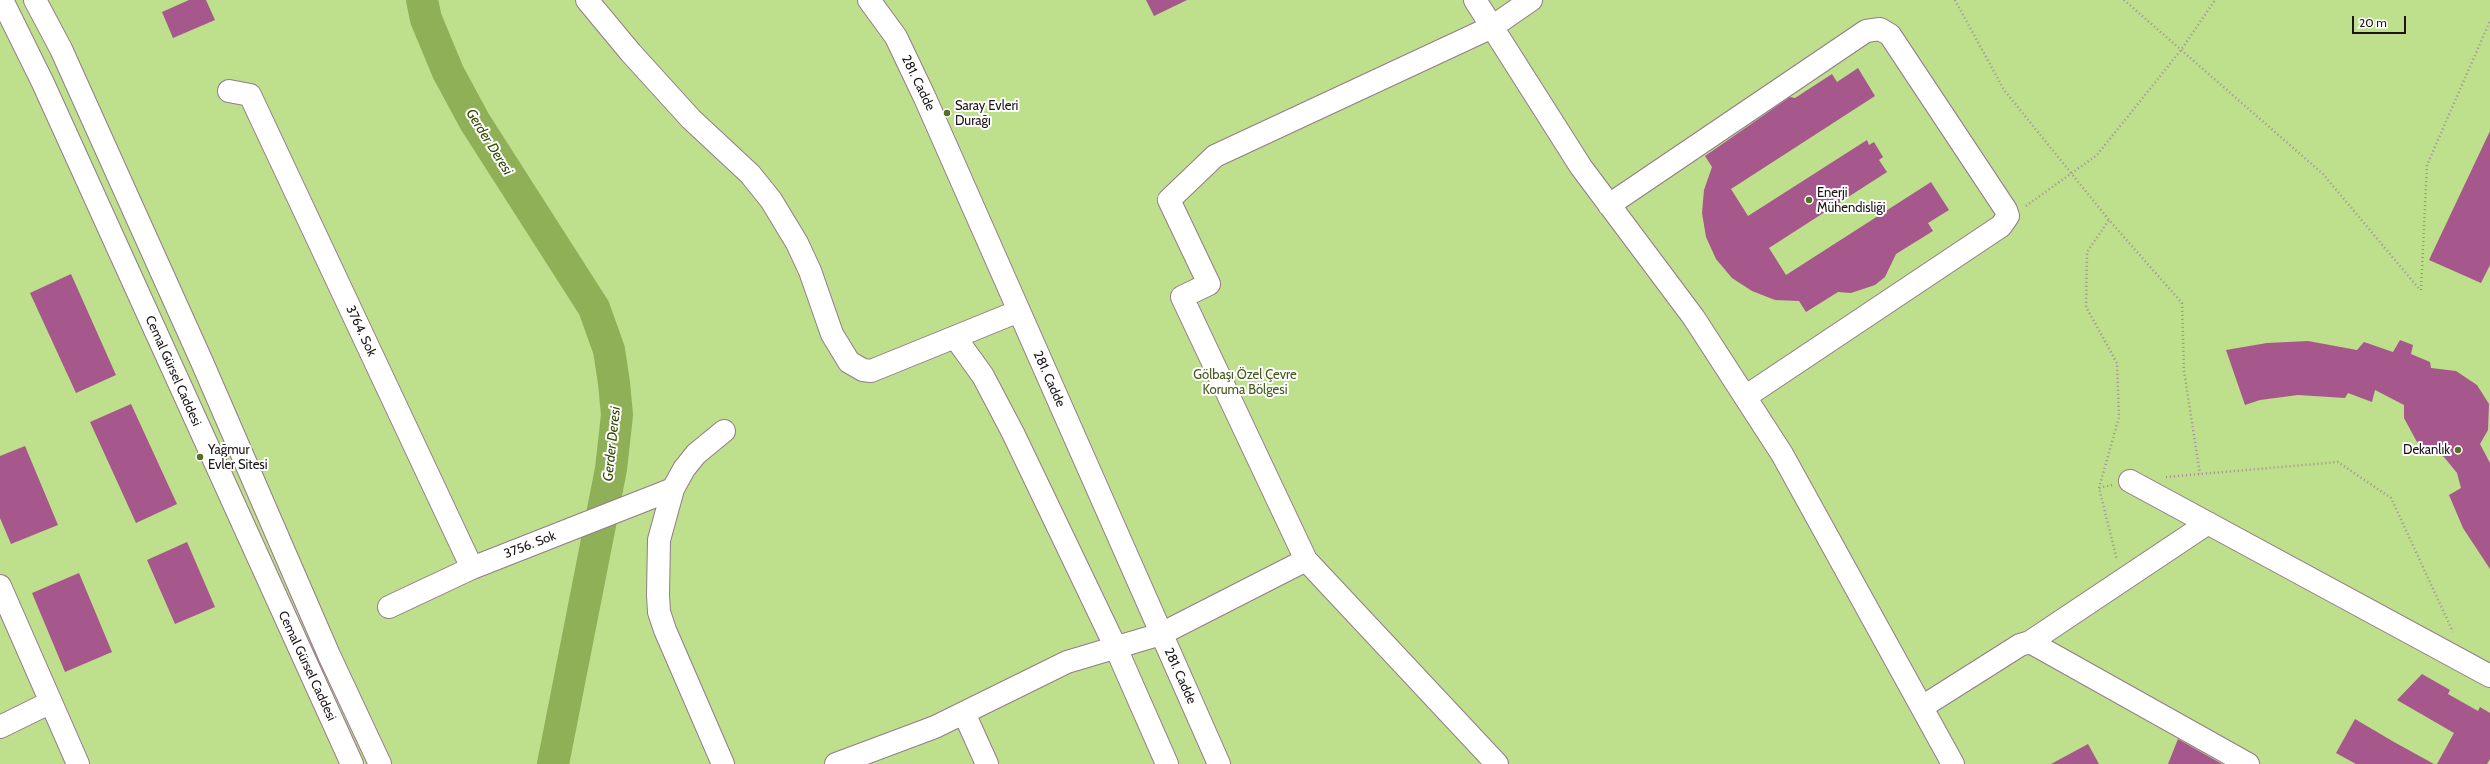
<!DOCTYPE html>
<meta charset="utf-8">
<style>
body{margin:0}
#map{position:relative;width:2490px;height:764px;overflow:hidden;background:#f8dbec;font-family:Cabin,sans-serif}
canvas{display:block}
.scale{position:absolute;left:2352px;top:16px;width:54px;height:18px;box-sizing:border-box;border:2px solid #1d1319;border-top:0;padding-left:5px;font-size:12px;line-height:14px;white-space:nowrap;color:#1d1319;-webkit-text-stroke:3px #fff;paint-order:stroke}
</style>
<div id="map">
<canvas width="2490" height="764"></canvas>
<div class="scale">20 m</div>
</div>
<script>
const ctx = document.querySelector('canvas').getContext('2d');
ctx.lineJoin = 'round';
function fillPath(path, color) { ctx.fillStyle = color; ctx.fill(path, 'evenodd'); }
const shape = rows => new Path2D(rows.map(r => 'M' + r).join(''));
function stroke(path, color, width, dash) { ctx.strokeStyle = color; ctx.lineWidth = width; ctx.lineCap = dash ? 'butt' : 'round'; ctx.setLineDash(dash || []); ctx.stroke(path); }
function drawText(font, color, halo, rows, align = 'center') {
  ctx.font = font + ' Cabin,sans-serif'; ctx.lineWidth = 4; ctx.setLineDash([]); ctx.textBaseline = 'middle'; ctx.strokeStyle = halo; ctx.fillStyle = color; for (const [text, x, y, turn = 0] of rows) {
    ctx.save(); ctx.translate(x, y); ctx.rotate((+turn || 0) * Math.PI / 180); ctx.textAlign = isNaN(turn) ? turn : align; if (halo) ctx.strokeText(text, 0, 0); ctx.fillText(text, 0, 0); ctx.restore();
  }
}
fillPath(shape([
 [0,0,2490,0,2490,764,0,764]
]), '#bedf8b');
stroke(shape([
 [422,0,426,19,448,72,475,122,594,308,609,350,614,383,617,415,611,469,553,764]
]), '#8fb057', 32);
fillPath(shape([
 [189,0,206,0,215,20,173,38,162,12],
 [1146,0,1187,0,1154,16],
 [1858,68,1875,96,1731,189,1748,216,1867,140,1869,145,1874,142,1883,157,1879,160,1887,172,1769,248,1786,275,1931,182,1949,210,1928,223,1933,231,1896,254,1885,277,1875,285,1851,293,1838,292,1806,312,1799,301,1775,300,1752,291,1732,278,1716,259,1706,237,1702,213,1704,190,1712,167,1705,156,1790,97,1795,98,1832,74,1837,82],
 [2490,131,2490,265,2481,283,2429,260],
 [71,274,116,375,76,393,30,293],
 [2400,340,2413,345,2411,354,2430,362,2431,368,2456,371,2477,385,2489,404,2488,430,2480,444,2490,463,2490,569,2463,528,2449,495,2461,488,2457,473,2444,457,2417,442,2404,418,2404,405,2375,390,2372,402,2348,393,2345,398,2298,395,2260,400,2245,405,2226,350,2267,343,2308,341,2357,350,2364,342,2393,352],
 [131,404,177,504,136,523,90,422],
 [25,446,58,525,11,544,0,518,0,456],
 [187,542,215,607,175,624,147,560],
 [79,573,112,652,65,672,32,593],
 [2422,674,2450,690,2448,694,2478,711,2480,707,2490,713,2490,759,2487,764,2437,764,2454,733,2397,700],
 [2355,719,2394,742,2434,764,2356,764,2336,753],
 [2178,739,2222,764,2168,764],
 [2088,744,2099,764,2051,764]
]), '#a6578c');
const minor = shape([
 [2,0,43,83,352,764],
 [35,0,61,49,202,362,329,655,380,764],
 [587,0,631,53,691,119,750,174,771,200,797,243,810,271,832,334,849,362,863,370,871,371,1019,311],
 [869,0,896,37,925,98,1219,764],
 [1475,0,1581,167,1694,318,1782,454,1953,764],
 [229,91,250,95,472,568],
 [1609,205,1866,31,1880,29,1890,35,2006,210,2008,216,2001,226,1745,397],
 [955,337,983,376,1013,433,1116,648,1167,764],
 [2130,481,2490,676],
 [0,586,78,764],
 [389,607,472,568,673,489],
 [2030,642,2208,523],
 [1922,707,2020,645,2030,642,2248,764],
 [964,713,987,764],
 [0,727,51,702],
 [723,764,665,630,659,612,658,595,659,540,673,489,684,469,696,454,724,431],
 [836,764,935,727,1067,662,1161,634,1306,560],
 [1497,764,1306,560,1182,297,1209,284,1169,200,1215,156,1492,27,1531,0]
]);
stroke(minor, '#947b8a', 24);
stroke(shape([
 [1955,0,2004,90,2109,220,2182,303,2184,371,2200,474],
 [2124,0,2323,174,2420,290],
 [2026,206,2097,155,2181,50,2215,0],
 [2421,290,2427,165,2490,21],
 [2166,477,2338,462,2391,498,2453,632],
 [2112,485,2099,488,2117,560],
 [2099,488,2119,417,2117,363,2086,307,2087,252,2109,220]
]), '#a28d99', 2.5, [1, 3]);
stroke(minor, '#fff', 22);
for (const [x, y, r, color] of [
 [947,113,4,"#577124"],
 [1809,200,4,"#577124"],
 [2458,450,4,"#577124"],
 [200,457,4,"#577124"]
]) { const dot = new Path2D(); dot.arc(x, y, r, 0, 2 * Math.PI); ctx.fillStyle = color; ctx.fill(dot); stroke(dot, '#fff', 1.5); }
drawText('13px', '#1d1319', '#fff', [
 ["281. Cadde",918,83,64],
 ["3764. Sok",361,331,65],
 ["Cemal Gürsel Caddesi",173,371,66],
 ["281. Cadde",1049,379,66],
 ["3756. Sok",530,545,-21],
 ["Cemal Gürsel Caddesi",307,666,65],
 ["281. Cadde",1180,676,66]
]);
drawText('13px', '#1d1319', '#fff', [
 ["Saray Evleri",955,106],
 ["Durağı",955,121],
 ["Enerji",1817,193],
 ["Mühendisliği",1817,208],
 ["Yağmur",208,450],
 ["Evler Sitesi",208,465],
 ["Dekanlık",2450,450,"right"]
], 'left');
drawText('13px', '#445919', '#fff', [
 ["Gölbaşı Özel Çevre",1245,375],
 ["Koruma Bölgesi",1245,390]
]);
drawText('italic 14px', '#334803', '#fff', [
 ["Gerder Deresi",489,142,58],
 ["Gerder Deresi",612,444,-84]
]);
</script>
